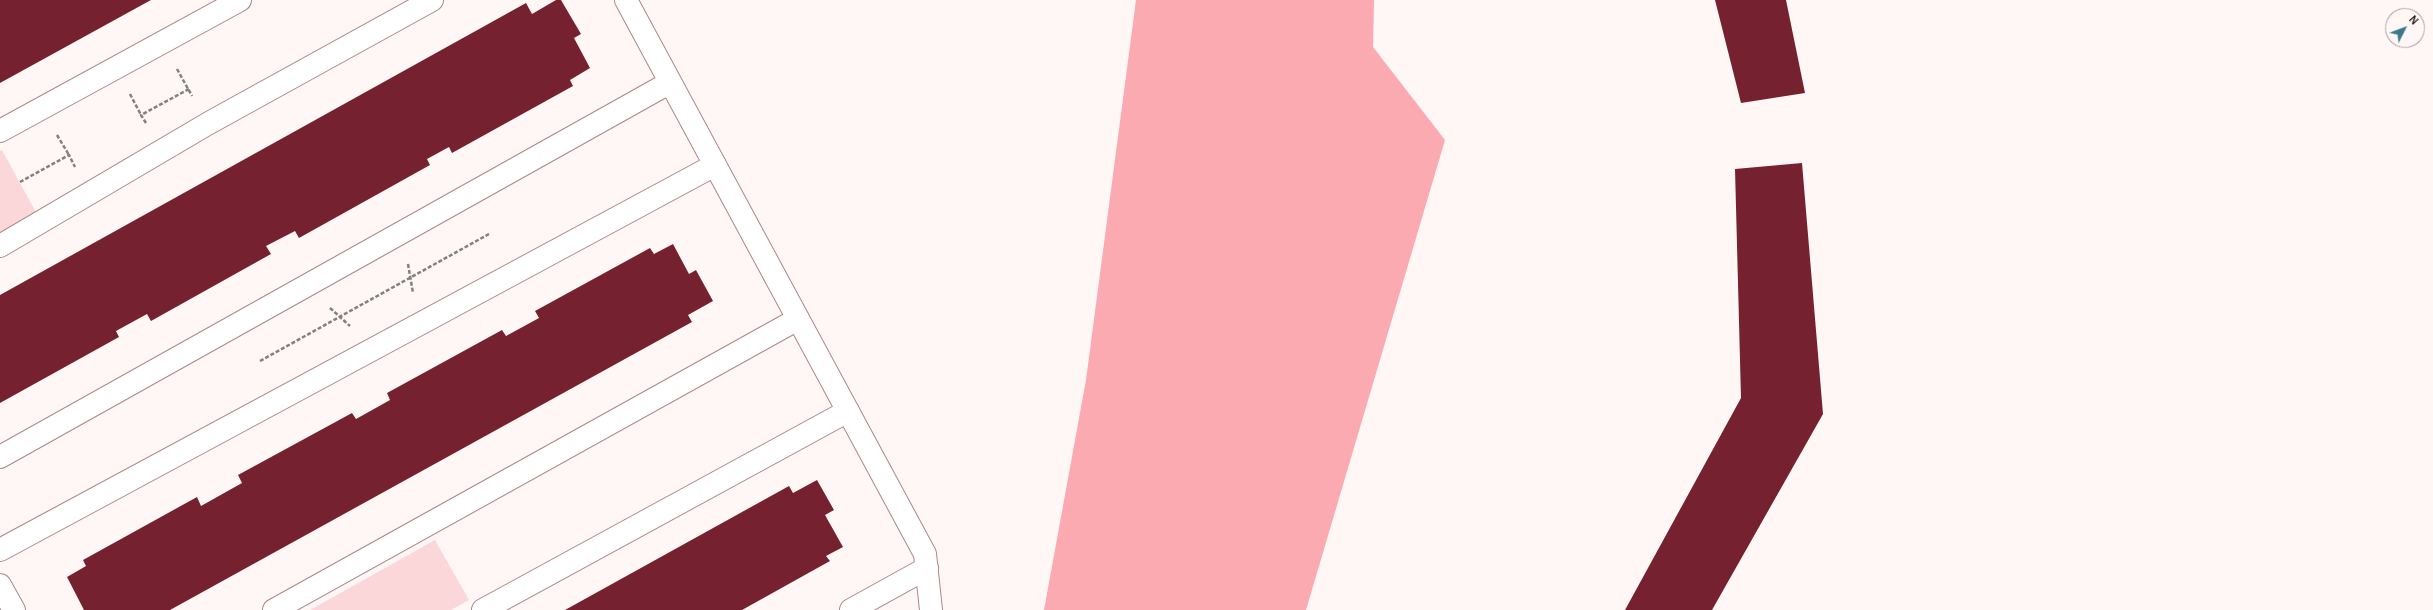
<!DOCTYPE html>
<style>
body{margin:0}
#map{position:relative;width:2433px;height:610px;overflow:hidden;background:#fff6f6;font-family:Karla,sans-serif}
canvas{display:block}
.north{position:absolute;left:2385px;top:8px;width:40px;height:40px;box-sizing:border-box;background:#fff6f6;border:1px solid #a79c9c;border-radius:50%;rotate:48deg;font-size:11px;font-weight:700;line-height:16px;text-align:center;color:#221415}
.north::after{content:'';display:block;margin:auto;width:14px;height:18px;background:#3b788f;clip-path:polygon(50% 0,100% 100%,50% 72%,0 100%)}
</style>
<div id="map">
<canvas width="2433" height="610"></canvas>
<div class="north">N</div>
</div>
<script>
const ctx = document.querySelector('canvas').getContext('2d');
ctx.lineJoin = 'round';
function fillPath(path, color) { ctx.fillStyle = color; ctx.fill(path, 'evenodd'); }
const shape = rows => new Path2D(rows.map(r => 'M' + r).join(''));
function stroke(path, color, width, dash) { ctx.strokeStyle = color; ctx.lineWidth = width; ctx.lineCap = dash ? 'butt' : 'round'; ctx.setLineDash(dash || []); ctx.stroke(path); }
fillPath(shape([
 [2,150,38,216,0,237,0,151],
 [435,540,469,600,451,610,310,610]
]), '#fcd7d9');
fillPath(shape([
 [1136,0,1374,0,1373,47,1445,140,1306,610,1044,610,1086,380]
]), '#faaab0');
fillPath(shape([
 [0,0,151,0,0,83],
 [556,0,561,0,581,34,574,38,590,68,570,80,573,86,452,153,449,147,427,159,430,165,299,238,295,231,266,246,271,254,151,321,147,314,116,331,119,337,0,403,0,295,526,3,532,14],
 [1715,0,1786,0,1805,93,1741,103],
 [1802,163,1823,414,1712,610,1625,610,1741,398,1735,169],
 [673,244,689,274,696,270,713,301,688,315,692,322,170,610,84,610,67,577,86,566,83,560,197,497,201,506,242,483,238,475,352,413,356,419,390,400,387,393,502,330,506,336,539,318,535,311,650,248,654,254],
 [817,480,834,510,825,515,843,547,826,556,830,561,742,610,565,610,789,486,793,493]
]), '#762130');
const lane = shape([
 [0,131,240,0],
 [0,246,209,123,432,0],
 [0,457,669,83],
 [0,550,715,165],
 [274,610,798,319],
 [483,610,848,411],
 [851,610,927,568]
]);
const street = shape([
 [626,0,925,554,931,610],
 [0,585,14,610]
]);
stroke(lane, '#ad8789', 24);
stroke(street, '#ad8789', 24);
stroke(shape([
 [177,69,192,96],
 [130,94,141,115],
 [146,123,141,115,189,89],
 [57,135,69,155],
 [20,182,69,155,75,167],
 [408,264,413,293],
 [330,308,350,326],
 [260,361,489,234]
]), '#897d7e', 2.5, [4, 2]);
stroke(lane, '#fff', 22);
stroke(street, '#fff', 22);
</script>
